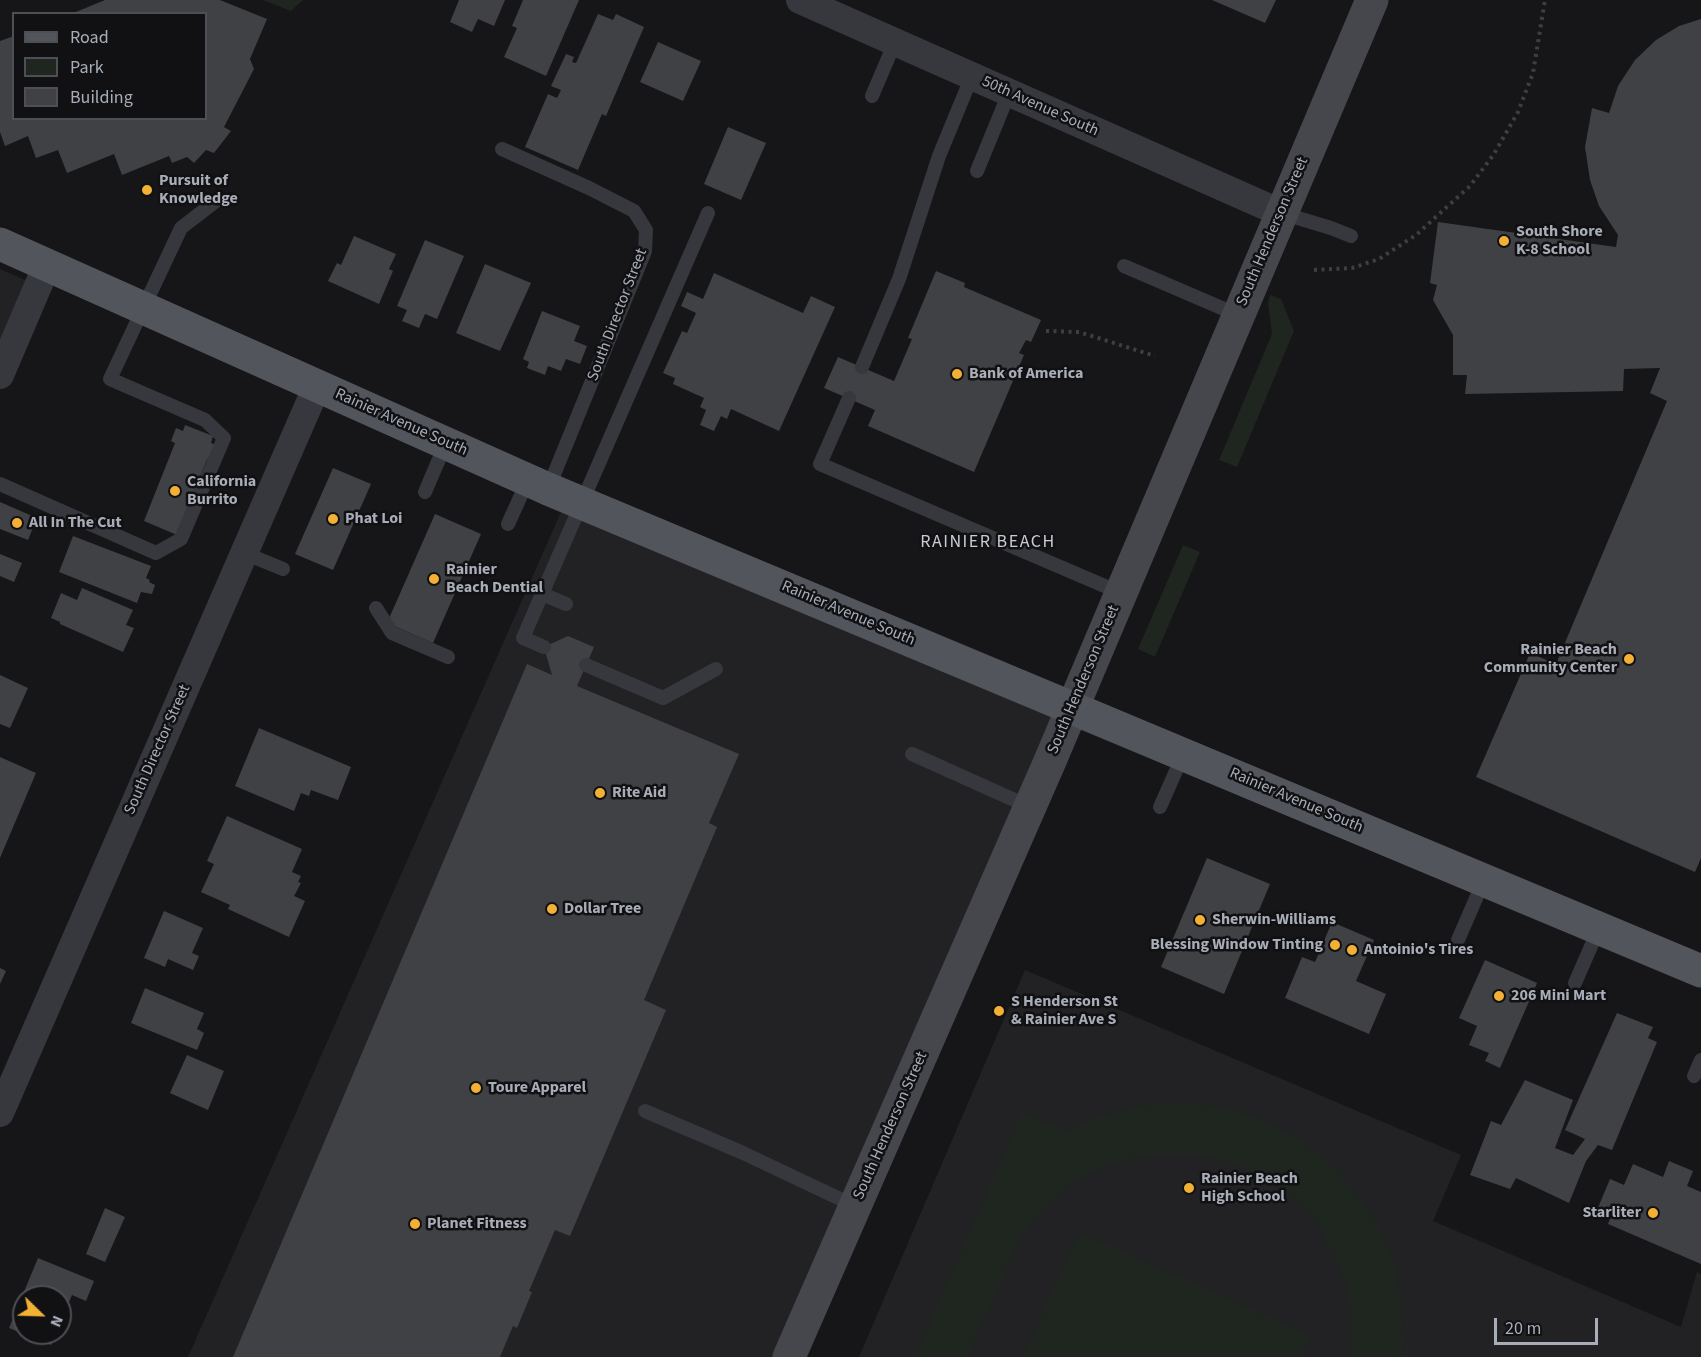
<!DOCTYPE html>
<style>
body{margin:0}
#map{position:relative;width:1701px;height:1357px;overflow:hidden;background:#161618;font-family:"Source Sans 3",sans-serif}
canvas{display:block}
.legend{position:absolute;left:12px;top:12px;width:195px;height:108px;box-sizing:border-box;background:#111113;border:2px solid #4d4f55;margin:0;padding:8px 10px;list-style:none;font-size:18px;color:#a8adb8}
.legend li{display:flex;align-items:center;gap:12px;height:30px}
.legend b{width:30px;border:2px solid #4d4f55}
.north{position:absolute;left:12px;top:1285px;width:60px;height:60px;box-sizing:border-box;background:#111113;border:2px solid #4d4f55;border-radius:50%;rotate:113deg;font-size:16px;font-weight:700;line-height:24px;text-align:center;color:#a8adb8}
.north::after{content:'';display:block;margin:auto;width:21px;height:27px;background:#f2b134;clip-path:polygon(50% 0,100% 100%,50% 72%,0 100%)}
.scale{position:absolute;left:1494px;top:1318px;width:104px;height:27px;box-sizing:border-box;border:3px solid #a8adb8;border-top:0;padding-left:8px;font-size:18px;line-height:21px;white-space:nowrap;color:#a8adb8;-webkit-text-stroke:4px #111113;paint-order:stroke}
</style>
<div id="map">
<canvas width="1701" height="1357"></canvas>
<ul class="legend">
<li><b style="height:8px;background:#53555c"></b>Road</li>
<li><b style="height:16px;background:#1e261f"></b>Park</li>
<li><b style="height:16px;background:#404145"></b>Building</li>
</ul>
<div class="north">N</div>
<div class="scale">20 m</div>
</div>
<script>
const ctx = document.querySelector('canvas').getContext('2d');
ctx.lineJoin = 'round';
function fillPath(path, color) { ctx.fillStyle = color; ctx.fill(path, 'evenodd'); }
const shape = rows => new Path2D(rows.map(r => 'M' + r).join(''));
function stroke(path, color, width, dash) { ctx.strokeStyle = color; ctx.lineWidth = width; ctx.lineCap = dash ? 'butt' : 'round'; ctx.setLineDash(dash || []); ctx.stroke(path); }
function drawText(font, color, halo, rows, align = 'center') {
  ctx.font = font + ' "Source Sans 3",sans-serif'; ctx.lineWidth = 5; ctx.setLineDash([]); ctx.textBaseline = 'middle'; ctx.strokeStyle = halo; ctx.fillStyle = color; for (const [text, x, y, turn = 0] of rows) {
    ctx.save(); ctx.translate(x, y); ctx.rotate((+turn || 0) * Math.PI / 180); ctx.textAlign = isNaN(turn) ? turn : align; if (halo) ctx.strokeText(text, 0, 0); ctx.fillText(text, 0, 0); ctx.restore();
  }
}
fillPath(shape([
 [0,269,34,284,0,361],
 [561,512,1056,718,780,1357,188,1357],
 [1025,970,1461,1155,1433,1221,1681,1327,1697,1272,1701,1274,1701,1357,859,1357]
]), '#222225');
fillPath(shape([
 [263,0,303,0,291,11],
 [1270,295,1281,299,1294,331,1237,467,1219,460,1272,334,1268,303],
 [1183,545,1200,552,1155,657,1138,649],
 [1183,1103,1218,1106,1247,1114,1271,1123,1316,1150,1339,1171,1361,1198,1377,1223,1393,1261,1400,1292,1403,1331,1402,1352,1412,1357,1351,1357,1352,1320,1345,1280,1332,1249,1311,1217,1290,1196,1265,1178,1234,1163,1197,1154,1153,1154,1104,1166,1071,1185,1043,1209,1021,1237,967,1357,915,1357,1022,1112,1066,1131,1095,1118,1127,1108,1153,1104],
 [1079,1232,1310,1335,1301,1357,1023,1357]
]), '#1e261f');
fillPath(shape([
 [105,0,220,0,267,19,250,59,254,69,224,127,231,131,214,153,206,150,194,163,187,157,172,163,169,156,122,175,114,154,67,173,58,150,36,158,28,136,5,146,0,132,0,41,14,36,14,118,206,118,206,14,71,14],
 [459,0,505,0,494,26,478,19,472,32,450,22],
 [523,0,579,0,546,76,504,57,517,28,512,26],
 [1212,0,1276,0,1265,23],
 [598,14,613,20,616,14,644,27,606,116,602,114,578,170,525,147,548,94,557,98,561,90,551,86,566,54,574,57,572,62,576,63],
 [1701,19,1701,858,1695,872,1476,777,1530,653,1556,664,1667,401,1650,393,1660,368,1624,369,1623,391,1465,394,1467,375,1453,375,1453,335,1433,300,1437,285,1430,283,1438,222,1616,247,1618,235,1599,206,1590,180,1585,147,1592,108,1609,113,1618,86,1635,60,1656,40,1679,26],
 [658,42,701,61,683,101,640,82],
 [728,127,766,143,741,200,704,184],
 [354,236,396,254,389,269,393,271,379,304,328,281,337,263,341,265],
 [425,240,464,256,437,319,425,314,419,328,402,321,407,310,397,306],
 [485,264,531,283,500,351,456,333],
 [936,271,965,283,964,287,1041,320,1031,342,1026,340,1019,353,1024,355,974,472,868,426,875,410,824,388,838,357,894,381,912,339,908,338],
 [714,273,803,313,811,296,835,307,779,431,731,409,727,419,721,416,714,431,700,425,706,410,700,407,704,398,673,384,675,378,663,373,682,331,687,333,696,313,681,306,687,292,703,299],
 [542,311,580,326,574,341,587,346,580,364,566,359,561,371,548,366,545,375,527,368,529,362,523,359],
 [185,425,213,436,211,443,216,445,214,461,207,459,177,535,144,521,175,443,171,441,176,428,183,431],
 [333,468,371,484,333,570,295,554],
 [0,502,37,518,28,540,0,529],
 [435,514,481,534,433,643,387,623],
 [73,536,151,566,146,578,150,580,149,582,155,585,152,594,141,592,137,603,59,572],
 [0,554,22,563,14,582,0,576],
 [82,588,133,610,126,625,134,628,123,652,60,624,60,622,51,618,61,593,77,600],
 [568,636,594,647,577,686,739,754,709,823,717,827,644,1000,666,1010,570,1236,555,1230,529,1291,532,1292,517,1328,513,1326,500,1357,233,1357,527,664,552,675,544,647],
 [0,675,28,688,10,728,0,724],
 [259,728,351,767,338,800,311,790,309,796,301,793,294,811,235,786],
 [0,757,36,773,0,858],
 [227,816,302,849,292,872,301,876,298,882,301,883,294,896,305,901,289,937,228,909,230,905,201,892,214,864,207,861],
 [1207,858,1270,884,1224,994,1161,967],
 [164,911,203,928,192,953,199,956,193,970,168,959,165,967,144,958],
 [1332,922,1374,940,1356,981,1386,994,1369,1034,1285,998,1302,957,1315,962],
 [1485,960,1537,983,1500,1068,1485,1061,1489,1053,1469,1045,1477,1026,1459,1018],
 [0,968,6,971,0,984],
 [145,988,204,1013,197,1029,204,1033,197,1050,131,1023],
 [1617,1013,1653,1027,1648,1038,1657,1042,1612,1150,1598,1145,1586,1161,1569,1203,1516,1178,1510,1189,1470,1175,1491,1121,1501,1125,1525,1080,1573,1100,1555,1148,1573,1155,1585,1139,1565,1130],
 [187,1055,224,1071,208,1110,170,1093],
 [1669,1161,1693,1171,1687,1186,1701,1192,1701,1264,1608,1224,1611,1216,1597,1210,1610,1179,1624,1185,1633,1164,1663,1177],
 [105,1208,125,1217,105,1262,86,1254],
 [38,1258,94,1281,86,1301,72,1295,60,1323,60,1297,24,1297,24,1333,56,1333,51,1345,9,1328]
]), '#404145');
stroke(shape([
 [1314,270,1352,268,1379,259,1416,235,1470,186,1494,154,1518,112,1533,73,1545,0],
 [1046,331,1079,332,1155,356]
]), '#3d3f44', 4, [3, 4.5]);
stroke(shape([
 [872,96,895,42],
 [502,149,589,188,634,211,646,230,645,251,548,489],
 [977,171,1009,93],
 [1281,213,1331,228,1351,236],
 [1124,266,1238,315],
 [862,367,899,279,939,156,972,76],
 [849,398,820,464,1121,593],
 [0,484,156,553,181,539,224,438,205,420,110,379,181,228,216,201],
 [425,492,446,443],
 [508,524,528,480],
 [244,553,283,569],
 [542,594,523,638,544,647],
 [566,604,542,594,708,213],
 [376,608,392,633,448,657],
 [586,665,663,698,716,669],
 [912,754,1030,807],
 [1160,807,1183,755],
 [1458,940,1484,880],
 [1575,983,1599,928],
 [1694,1076,1701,1060],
 [645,1111,741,1152,855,1206]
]), '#37383d', 14);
stroke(shape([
 [800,0,1281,213],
 [0,375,47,265],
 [0,1113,317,386]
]), '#37383d', 28);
stroke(shape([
 [789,1357,1050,761,1372,0]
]), '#45474d', 33);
stroke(shape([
 [0,244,548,489,1701,971]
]), '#53555c', 33);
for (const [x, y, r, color] of [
 [147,190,6,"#f2b134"],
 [1504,241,6,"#f2b134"],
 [957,374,6,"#f2b134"],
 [175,491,6,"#f2b134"],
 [333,519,6,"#f2b134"],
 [17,523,6,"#f2b134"],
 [434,579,6,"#f2b134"],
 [1629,659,6,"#f2b134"],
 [600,793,6,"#f2b134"],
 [552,909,6,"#f2b134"],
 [1200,920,6,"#f2b134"],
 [1335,945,6,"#f2b134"],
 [1352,950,6,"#f2b134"],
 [1499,996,6,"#f2b134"],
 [999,1011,6,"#f2b134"],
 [476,1088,6,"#f2b134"],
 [1189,1188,6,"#f2b134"],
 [1653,1213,6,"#f2b134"],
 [415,1224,6,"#f2b134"]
]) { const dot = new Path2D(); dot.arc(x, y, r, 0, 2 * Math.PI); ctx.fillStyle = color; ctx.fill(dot); stroke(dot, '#111113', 2); }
drawText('16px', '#a8adb8', '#111113', [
 ["50th Avenue South",1040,107,24],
 ["South Henderson Street",1273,232,-67],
 ["South Director Street",618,315,-69],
 ["Rainier Avenue South",401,423,24],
 ["Rainier Avenue South",848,614,23],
 ["South Henderson Street",1084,680,-67],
 ["South Director Street",158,750,-66],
 ["Rainier Avenue South",1296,801,23],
 ["South Henderson Street",891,1126,-66]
]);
drawText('bold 16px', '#a8adb8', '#111113', [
 ["Pursuit of",159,181],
 ["Knowledge",159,199],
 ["South Shore",1516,232],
 ["K-8 School",1516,250],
 ["Bank of America",969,374],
 ["California",187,482],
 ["Burrito",187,500],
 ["Phat Loi",345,519],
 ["All In The Cut",29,523],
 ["Rainier",446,570],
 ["Beach Dential",446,588],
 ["Rainier Beach",1617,650,"right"],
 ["Community Center",1617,668,"right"],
 ["Rite Aid",612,793],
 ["Dollar Tree",564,909],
 ["Sherwin-Williams",1212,920],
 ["Blessing Window Tinting",1323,945,"right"],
 ["Antoinio's Tires",1364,950],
 ["206 Mini Mart",1511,996],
 ["S Henderson St",1011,1002],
 ["& Rainier Ave S",1011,1020],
 ["Toure Apparel",488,1088],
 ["Rainier Beach",1201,1179],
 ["High School",1201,1197],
 ["Starliter",1641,1213,"right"],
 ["Planet Fitness",427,1224]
], 'left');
ctx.letterSpacing = '1.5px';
drawText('18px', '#c9ccd4', '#111113', [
 ["RAINIER BEACH",988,543]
]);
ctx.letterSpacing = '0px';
</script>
